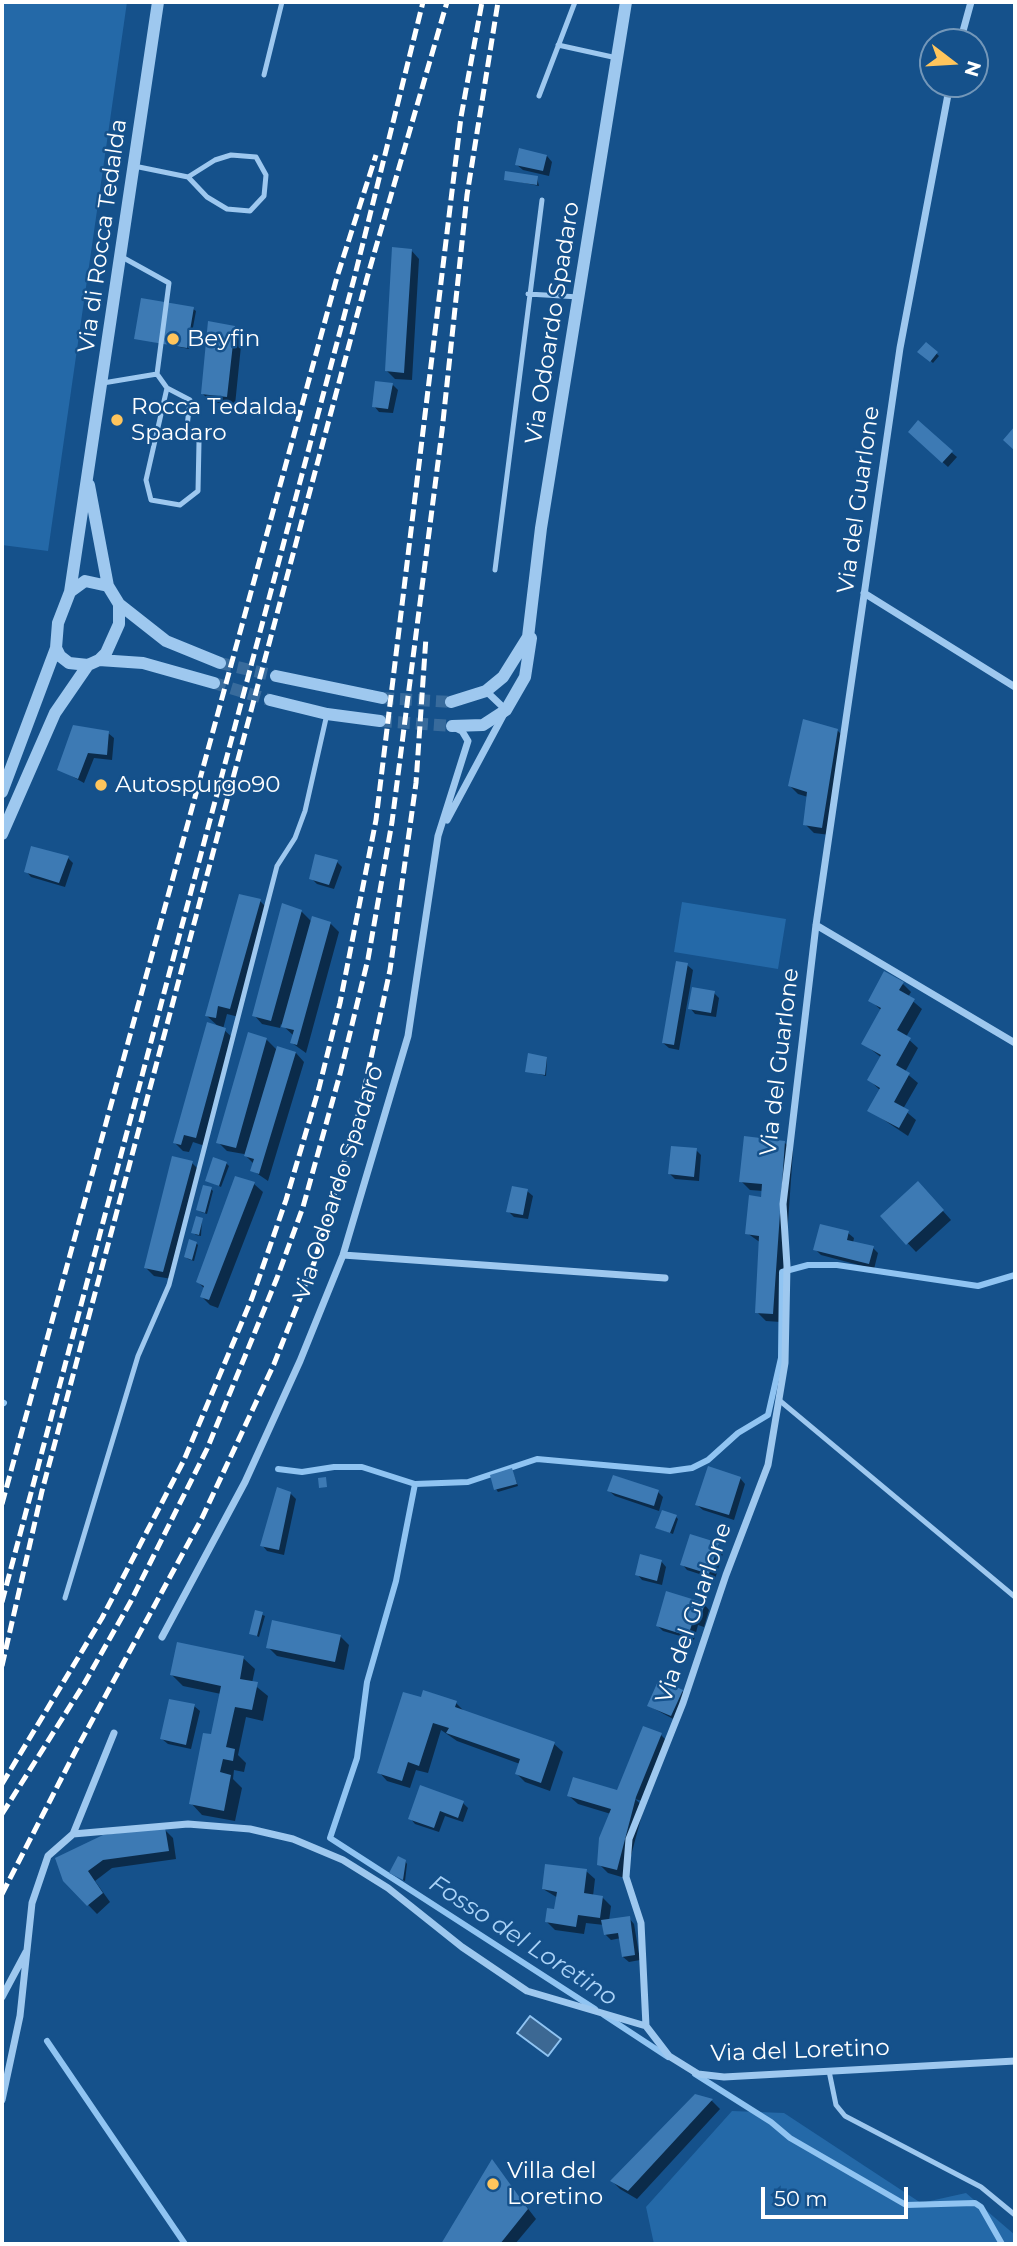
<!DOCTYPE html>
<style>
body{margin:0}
#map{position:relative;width:1017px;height:2246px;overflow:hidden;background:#15518b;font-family:Montserrat,sans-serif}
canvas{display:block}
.frame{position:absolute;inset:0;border:4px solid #fff;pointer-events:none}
.north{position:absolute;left:919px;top:28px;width:70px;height:70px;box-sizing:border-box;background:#15518b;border:2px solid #7397b9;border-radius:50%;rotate:107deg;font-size:19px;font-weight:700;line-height:28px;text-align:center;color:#fff}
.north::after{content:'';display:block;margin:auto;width:24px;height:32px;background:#ffc55c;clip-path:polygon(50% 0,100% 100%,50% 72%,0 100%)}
.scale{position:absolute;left:761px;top:2187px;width:147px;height:32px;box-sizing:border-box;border:4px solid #fff;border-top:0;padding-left:9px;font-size:21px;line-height:24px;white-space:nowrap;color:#fff;-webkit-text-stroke:5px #15518b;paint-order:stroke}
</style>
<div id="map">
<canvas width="1017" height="2246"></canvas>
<div class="frame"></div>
<div class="north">N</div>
<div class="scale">50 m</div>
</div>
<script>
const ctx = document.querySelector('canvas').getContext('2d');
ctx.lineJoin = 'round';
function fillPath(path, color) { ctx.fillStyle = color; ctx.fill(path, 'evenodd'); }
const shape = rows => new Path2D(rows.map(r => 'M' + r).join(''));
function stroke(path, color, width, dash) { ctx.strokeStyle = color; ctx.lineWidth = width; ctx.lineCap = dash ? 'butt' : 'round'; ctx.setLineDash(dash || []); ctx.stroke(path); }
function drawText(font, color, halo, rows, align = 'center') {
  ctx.font = font + ' Montserrat,sans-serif'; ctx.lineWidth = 5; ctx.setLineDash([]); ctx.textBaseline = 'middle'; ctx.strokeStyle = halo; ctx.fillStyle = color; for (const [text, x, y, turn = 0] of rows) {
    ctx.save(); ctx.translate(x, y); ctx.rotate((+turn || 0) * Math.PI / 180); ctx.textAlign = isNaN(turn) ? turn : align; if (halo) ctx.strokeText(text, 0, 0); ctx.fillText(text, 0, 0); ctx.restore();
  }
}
fillPath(shape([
 [2,2,127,2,48,551,2,545],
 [682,902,786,919,778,969,674,952],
 [732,2111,784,2113,921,2203,966,2193,1015,2235,1015,2244,654,2244,646,2207]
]), '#2469a8');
const water = shape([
 [530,2016,561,2039,548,2056,517,2033,530,2016]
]);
fillPath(water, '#3c6893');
stroke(water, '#90c4f2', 2);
fillPath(shape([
 [547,156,552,162,549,176,523,170,517,165],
 [537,178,539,186,506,179],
 [411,250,419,259,412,380,395,379,387,371],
 [193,309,196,311,189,349,136,338],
 [234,327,242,336,235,405,211,402,202,393],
 [926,344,939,356,933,363,920,352],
 [393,385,398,390,393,413,379,412,374,406],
 [916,438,951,452,957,457,948,467],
 [837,730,846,739,830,835,814,833,805,824,808,797,798,794,790,786],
 [108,733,114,738,112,760,94,758,84,783,59,769],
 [68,858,73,863,65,887,31,877,26,871],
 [337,862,342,867,334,889,317,884,311,878],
 [260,901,268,909,239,1017,227,1014,223,1029,233,1038,205,1146,193,1142,189,1152,183,1151,175,1143,220,1028,207,1016],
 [283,906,302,912,312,922,330,923,339,932,306,1053,292,1043,294,1036,281,1024,280,1028,262,1024,254,1015],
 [687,965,693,970,679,1050,669,1048,663,1043],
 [903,984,911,992,908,997,922,1009,906,1037,918,1048,905,1072,918,1083,903,1109,916,1120,908,1136,869,1110,880,1090,869,1080,882,1058,864,1044,882,1011,870,1000],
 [714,993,719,998,716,1017,695,1014,690,1008],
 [266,1039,278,1051,296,1053,304,1062,268,1181,252,1170,254,1164,244,1154,227,1151,218,1142],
 [547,1058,546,1076,527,1071],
 [784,1142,793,1151,781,1322,766,1321,757,1312,761,1243,747,1233,763,1191,750,1190,741,1181],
 [696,1150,701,1155,699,1181,675,1179,670,1174],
 [192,1163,200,1171,172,1279,154,1276,146,1268],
 [226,1163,229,1166,221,1187,207,1180],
 [254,1184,263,1192,218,1308,210,1305,202,1297,205,1289,198,1282],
 [211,1189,213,1191,207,1214,201,1212,198,1210],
 [527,1191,533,1196,528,1219,514,1217,508,1211],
 [926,1192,951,1220,916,1252,882,1216],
 [202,1219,201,1236,196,1235,193,1232],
 [848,1233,854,1238,853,1243,873,1248,878,1253,874,1269,821,1255,815,1249],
 [196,1243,198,1245,194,1261,188,1259,186,1257],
 [512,1470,518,1486,498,1492,496,1489],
 [740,1478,745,1484,734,1520,703,1510,697,1505],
 [609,1491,658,1492,663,1497,659,1511,615,1496],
 [290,1493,296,1499,284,1555,267,1551,262,1545],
 [676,1517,678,1519,673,1534,657,1528],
 [718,1545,724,1550,715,1579,687,1570,682,1564],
 [661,1561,666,1567,662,1585,642,1580,637,1574],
 [704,1604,709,1610,704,1627,698,1625,694,1640,663,1631,658,1626],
 [256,1612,265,1616,259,1637,251,1633],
 [340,1636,349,1645,344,1670,277,1656,268,1647],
 [243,1658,255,1669,252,1683,268,1696,263,1721,246,1717,238,1755,246,1763,244,1772,234,1770,233,1779,242,1788,235,1821,202,1815,191,1803,212,1736,221,1694,183,1686,172,1675],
 [682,1691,687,1696,677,1721,649,1706],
 [422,1700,456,1703,465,1712,554,1744,563,1752,550,1791,525,1782,517,1774,520,1764,457,1741,441,1730,428,1773,416,1770,410,1788,387,1781,379,1772],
 [194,1706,200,1711,191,1749,168,1744,162,1739],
 [661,1735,666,1740,642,1801,635,1799,644,1807,625,1878,608,1873,599,1864,611,1814,578,1804,569,1796,625,1795],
 [463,1803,468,1808,463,1822,445,1816,439,1832,415,1824,410,1818],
 [164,1829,173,1838,176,1859,112,1868,95,1881,110,1902,97,1914,64,1880,57,1858],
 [405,1861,407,1864,405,1881,393,1874],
 [586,1871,595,1879,593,1896,602,1897,611,1906,609,1921,629,1918,634,1924,640,1960,629,1962,623,1957,621,1938,611,1940,605,1934,604,1925,586,1923,584,1934,555,1930,547,1922,556,1911,558,1898,543,1889],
 [695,2096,712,2101,720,2109,637,2199,620,2189,612,2181],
 [492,2162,536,2219,515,2244,443,2244]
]), '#0007');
stroke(shape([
 [2,1402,4,1403],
 [278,1469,302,1472,334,1467,362,1467,415,1484,468,1482,537,1459,670,1471,692,1468,708,1460,738,1433,768,1415,781,1358,782,1272,808,1265,837,1265,978,1286,1015,1275],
 [415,1484,396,1581,367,1682,357,1758,330,1838,595,2009],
 [604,2015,668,2057],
 [47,2041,185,2244],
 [695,2074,771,2122,790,2138,906,2205,975,2203,981,2207,1002,2244]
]), '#90c4f2', 6);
fillPath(shape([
 [519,148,547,155,543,171,515,165],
 [505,171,538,176,537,185,504,180],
 [392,247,412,249,404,373,385,371],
 [141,298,194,307,187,348,134,339],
 [208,321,235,326,227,397,201,394],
 [926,342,938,352,930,362,917,352],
 [375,381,393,383,388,409,372,407],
 [918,420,953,451,942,463,908,432],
 [1015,426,1015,451,1003,440],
 [803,719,838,729,822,828,803,825,807,792,788,786],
 [73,725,109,731,107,755,88,753,78,779,57,770],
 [31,846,69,856,59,883,24,872],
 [315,854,338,860,329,885,309,879],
 [239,894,261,899,230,1009,218,1006,216,1018,205,1016],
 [282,903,302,910,271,1021,252,1016],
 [312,916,331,922,297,1045,290,1043,294,1030,281,1027],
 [676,961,688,963,674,1045,662,1043],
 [884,971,904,982,899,990,915,999,897,1030,911,1038,896,1065,910,1073,894,1102,909,1110,899,1128,867,1111,880,1088,867,1080,881,1055,861,1044,881,1008,868,1001],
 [692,987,715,991,711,1013,688,1009],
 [207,1022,226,1028,196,1138,184,1135,181,1145,173,1143],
 [248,1032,267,1038,236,1148,216,1143],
 [277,1046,296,1052,259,1174,250,1171,254,1159,244,1156],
 [528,1053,547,1057,545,1075,525,1072],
 [744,1136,785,1141,773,1314,755,1313,759,1236,745,1234,749,1195,761,1197,762,1184,739,1182],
 [671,1146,697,1148,694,1177,668,1174],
 [172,1156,193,1161,163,1272,144,1268],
 [213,1157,227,1162,219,1186,205,1181],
 [235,1176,255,1182,209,1300,200,1297,204,1286,196,1282],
 [918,1181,944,1210,906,1245,880,1216],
 [203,1185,212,1187,205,1213,196,1210],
 [512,1186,528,1189,523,1215,506,1212],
 [196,1216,203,1218,199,1235,191,1233],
 [820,1224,849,1231,847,1240,874,1246,869,1264,813,1250],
 [189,1239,197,1242,192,1260,184,1257],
 [708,1466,741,1477,729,1515,695,1505],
 [512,1468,517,1484,494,1490,490,1475],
 [613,1475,659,1490,654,1506,607,1491],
 [326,1477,327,1487,319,1488,318,1478],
 [277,1487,291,1492,279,1550,260,1546],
 [662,1510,677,1515,670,1533,655,1528],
 [690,1534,719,1543,709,1574,680,1565],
 [640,1554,662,1560,657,1581,635,1575],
 [666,1591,705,1603,699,1623,693,1621,688,1636,656,1626],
 [255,1610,263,1612,257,1636,249,1634],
 [272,1620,341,1635,335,1662,266,1648],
 [177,1642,244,1656,240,1679,258,1682,252,1710,235,1707,226,1747,235,1749,233,1761,223,1759,220,1772,231,1775,224,1811,189,1804,203,1733,211,1734,221,1686,170,1675],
 [659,1679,683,1690,671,1716,647,1706],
 [423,1690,457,1701,455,1707,555,1742,541,1783,515,1774,520,1759,446,1733,449,1728,433,1723,419,1766,408,1762,402,1781,377,1773,403,1692,421,1697],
 [169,1699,195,1704,186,1745,160,1739],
 [643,1726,662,1733,636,1797,617,1870,597,1865,599,1838,611,1809,567,1796,573,1777,617,1790],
 [420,1785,464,1801,458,1818,440,1811,434,1828,408,1819],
 [165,1827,169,1851,103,1860,88,1871,103,1893,87,1906,63,1881,55,1858,103,1835],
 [398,1856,406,1860,403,1880,389,1873],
 [545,1864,587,1869,584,1893,603,1896,600,1918,578,1915,576,1927,545,1922,547,1908,554,1909,557,1892,542,1889],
 [630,1916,635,1955,622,1957,618,1933,604,1935,601,1920],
 [695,2094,713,2099,628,2191,610,2181],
 [492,2159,528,2209,500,2244,441,2244]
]), '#3d7ab4');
stroke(shape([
 [220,663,276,676],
 [214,683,270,700],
 [382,698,451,702],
 [380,721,452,726]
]), '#386b9c', 12, [12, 6]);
stroke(shape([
 [558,45,617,58],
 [264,75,282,2],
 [539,96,575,2],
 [134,166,188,177,207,197,227,209,250,211,264,196,266,175,256,157,231,155,215,160,188,177],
 [528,294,579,297],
 [157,374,167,388,146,480,151,500,180,505,198,491,199,442,187,427,190,400,167,388],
 [103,383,157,374,169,283,122,257],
 [495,570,542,200],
 [779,1400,1015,1597],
 [65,1598,138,1356,169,1285,277,866,295,838,305,811,327,714],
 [829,2071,836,2105,845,2116,981,2187,1015,2215]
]), '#9ec8ef', 5);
stroke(shape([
 [960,42,971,2],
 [864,593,1015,687],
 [447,820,506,710,486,691],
 [816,925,1015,1043],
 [343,1255,665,1278],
 [162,1637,245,1482,300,1361,343,1255,408,1036,438,836,468,741,462,731,456,728],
 [73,1834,114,1733],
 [2,1997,26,1952],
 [646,2026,641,1923,626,1877,629,1839,683,1703,726,1575,768,1465,785,1363,787,1266,783,1204,816,925,900,348,950,84],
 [2,2100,20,2016,32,1903,48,1856,73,1834,188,1824,250,1829,293,1839,343,1860,388,1888,462,1947,527,1991,646,2026,669,2056,698,2074,724,2077,1015,2061]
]), '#9ec8ef', 7);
stroke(shape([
 [70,592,85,581,108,586],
 [119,604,166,641,220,663],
 [56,648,60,656,69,663,88,665,99,660,106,653,119,624,119,604,108,586,89,485],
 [99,660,143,663,214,683],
 [276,676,382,698],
 [270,700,327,714,380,721],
 [451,702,486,691,503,677,528,637,541,528,626,2],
 [452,726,483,725,506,710,525,677,531,638],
 [2,792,56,648,58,623,70,592,158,2],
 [2,834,55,713,88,665]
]), '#9ec8ef', 12);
stroke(shape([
 [2,1504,337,277,376,155],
 [2,1602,355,275,423,2],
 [2,1666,42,1491,367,278,447,2],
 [2,1784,102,1618,184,1460,252,1298,286,1200,319,1088,340,1003,376,820,461,117,482,2],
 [2,1814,84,1684,131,1601,207,1449,277,1278,303,1207,340,1074,368,959,392,822,442,431,467,195,498,2],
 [2,1894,75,1752,202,1518,274,1364,314,1263,360,1109,390,970,416,783,426,637]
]), '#fff', 5, [12, 5]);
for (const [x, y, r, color] of [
 [173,339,7,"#ffc55c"],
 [117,420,7,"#ffc55c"],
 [101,785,7,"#ffc55c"],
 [493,2184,7,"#ffc55c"]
]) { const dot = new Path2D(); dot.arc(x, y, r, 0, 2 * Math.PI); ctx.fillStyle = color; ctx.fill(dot); stroke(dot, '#15518b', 2.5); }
drawText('23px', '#fff', '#15518b', [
 ["Via di Rocca Tedalda",103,236,-82],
 ["Via Odoardo Spadaro",553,323,-81],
 ["Via del Guarlone",859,500,-82],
 ["Via del Guarlone",780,1062,-83],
 ["Via Odoardo Spadaro",339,1183,-72],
 ["Via del Guarlone",694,1613,-71],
 ["Via del Loretino",800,2051,-2]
]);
drawText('23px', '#fff', '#15518b', [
 ["Beyfin",187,339],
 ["Rocca Tedalda",131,407],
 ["Spadaro",131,433],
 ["Autospurgo90",115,785],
 ["Villa del",507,2171],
 ["Loretino",507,2197]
], 'left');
drawText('italic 24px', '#a9d2f7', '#15518b', [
 ["Fosso del Loretino",523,1941,33]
]);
</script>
